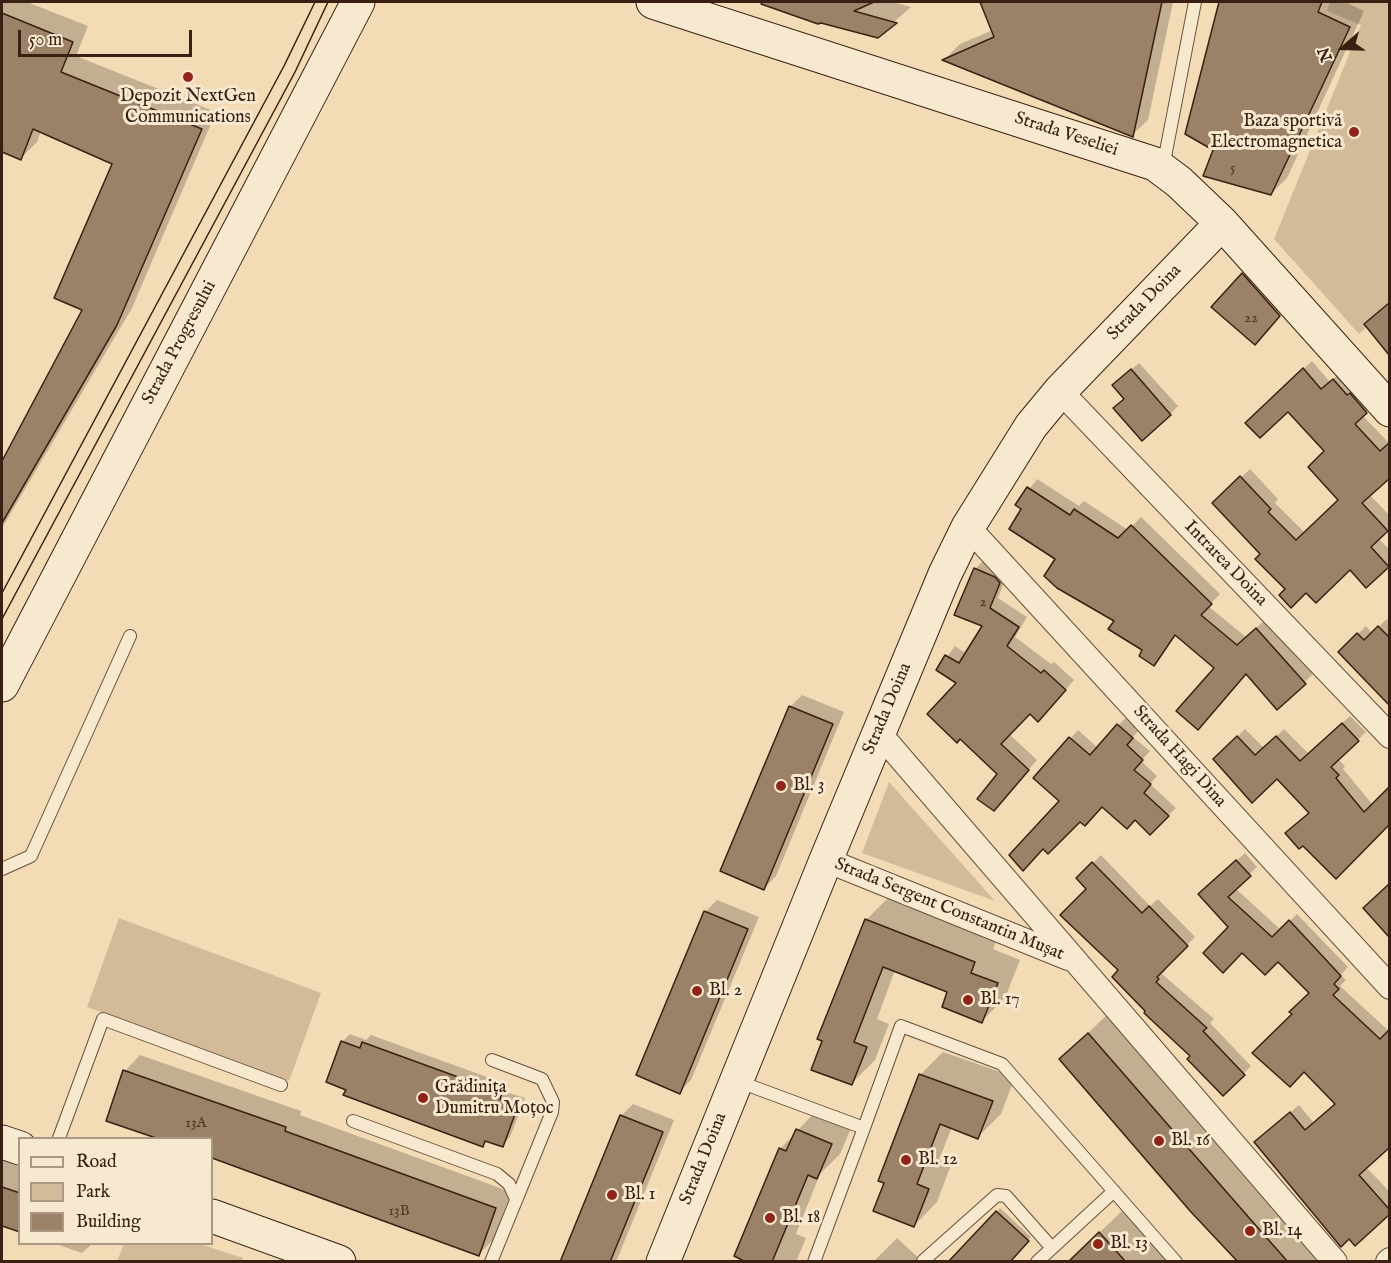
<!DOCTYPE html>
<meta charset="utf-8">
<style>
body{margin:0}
#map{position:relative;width:1391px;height:1263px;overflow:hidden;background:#f3dbb6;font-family:"IM FELL English",serif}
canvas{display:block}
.frame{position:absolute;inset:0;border:3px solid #392012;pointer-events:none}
.legend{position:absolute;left:18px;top:1137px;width:195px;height:108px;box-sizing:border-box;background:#f7e8d0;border:2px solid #ab9884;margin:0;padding:8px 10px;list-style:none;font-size:18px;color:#392012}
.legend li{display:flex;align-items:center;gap:12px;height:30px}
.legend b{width:30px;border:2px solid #ab9884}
.north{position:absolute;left:1313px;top:18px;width:60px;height:60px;-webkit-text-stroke:4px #f7e8d0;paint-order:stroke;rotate:250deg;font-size:16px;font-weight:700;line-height:24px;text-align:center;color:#392012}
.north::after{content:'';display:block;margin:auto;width:21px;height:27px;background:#392012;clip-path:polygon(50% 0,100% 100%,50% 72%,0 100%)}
.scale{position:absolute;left:18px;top:30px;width:174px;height:27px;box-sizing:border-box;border:3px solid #392012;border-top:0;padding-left:8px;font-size:18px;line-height:21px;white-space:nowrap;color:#392012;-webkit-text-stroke:4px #f7e8d0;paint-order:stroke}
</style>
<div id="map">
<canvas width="1391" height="1263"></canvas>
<div class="frame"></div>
<ul class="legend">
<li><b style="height:8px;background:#f7e8d0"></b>Road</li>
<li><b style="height:16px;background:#d3bb9a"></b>Park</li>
<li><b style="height:16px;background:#9a8167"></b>Building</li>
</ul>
<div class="north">N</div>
<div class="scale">50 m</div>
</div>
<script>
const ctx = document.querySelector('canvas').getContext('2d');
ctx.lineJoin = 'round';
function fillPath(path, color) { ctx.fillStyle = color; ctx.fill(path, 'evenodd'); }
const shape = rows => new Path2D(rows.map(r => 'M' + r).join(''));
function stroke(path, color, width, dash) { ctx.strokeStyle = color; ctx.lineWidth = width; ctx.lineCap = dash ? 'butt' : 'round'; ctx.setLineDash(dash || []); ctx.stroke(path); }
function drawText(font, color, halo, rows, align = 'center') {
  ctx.font = font + ' "IM FELL English",serif'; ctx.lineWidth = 6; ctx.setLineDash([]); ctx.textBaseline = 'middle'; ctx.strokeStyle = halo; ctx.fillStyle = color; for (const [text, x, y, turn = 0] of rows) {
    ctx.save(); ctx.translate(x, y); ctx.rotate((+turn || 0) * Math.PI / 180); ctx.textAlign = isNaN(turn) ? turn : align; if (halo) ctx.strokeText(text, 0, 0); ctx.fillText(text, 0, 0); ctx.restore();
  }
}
fillPath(shape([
 [1330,2,1389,2,1389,309,1359,334,1274,239,1361,25,1327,11],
 [889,782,995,901,862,853],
 [119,918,321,993,289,1081,87,1007],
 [124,1244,200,1244,243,1258,242,1262,117,1261]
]), '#d3bb9a');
fillPath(shape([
 [2,2,27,2,88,26,76,56,216,112,132,308,2,528,2,464,84,309,114,163,41,131,37,142,21,158,2,150],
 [759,2,892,2,911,7,878,36,821,21,818,23],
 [981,2,1173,2,1148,120,1132,135,945,59,960,44,993,30],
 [1221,2,1345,2,1364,11,1287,178,1271,194,1215,149,1187,133],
 [1255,263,1291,303,1255,343,1243,274],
 [1312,361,1330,382,1342,371,1375,403,1362,415,1390,444,1390,477,1370,495,1390,516,1390,527,1378,538,1390,550,1390,565,1366,586,1350,568,1306,591,1287,589,1262,554,1214,503,1250,469,1278,499,1275,503,1305,533,1340,499,1326,451,1289,409,1247,423],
 [1139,363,1178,406,1170,414,1125,398,1122,378],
 [1037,479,1079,506,1084,501,1128,530,1141,517,1220,594,1208,606,1246,637,1265,620,1313,674,1278,707,1246,672,1176,634,1154,664,1144,650,1057,558,1023,509,1017,505],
 [984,560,1008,573,998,598,1027,617,1015,637,1051,664,1054,662,1074,680,1047,711,1030,712,1009,734,1037,760,1003,800,999,774,958,683,938,669,955,646,967,654,984,626,975,569],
 [1387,619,1390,622,1389,702,1340,652,1366,626,1372,633],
 [802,695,844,712,776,876,764,888,790,707],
 [1350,716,1366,732,1338,759,1345,766,1343,769,1373,805,1390,789,1390,823,1336,877,1311,812,1278,776,1215,759,1245,729,1264,748,1284,729,1309,754],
 [1126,717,1139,730,1133,737,1150,751,1141,761,1157,776,1150,784,1176,808,1150,833,1135,818,1102,805,1061,801,1035,778,1078,730,1098,748],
 [1245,853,1257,867,1235,888,1281,930,1297,914,1348,967,1341,975,1346,980,1340,986,1390,1032,1390,1148,1366,1167,1390,1192,1390,1213,1355,1244,1264,1135,1299,1105,1314,1123,1336,1104,1304,1070,1294,1014,1311,993,1278,959,1230,927,1208,886],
 [1101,855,1150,906,1158,899,1195,937,1164,968,1166,970,1162,974,1214,1019,1210,1023,1251,1066,1223,1094,1120,970,1088,889,1078,878],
 [1390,885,1390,925,1385,930,1373,901],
 [889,897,997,939,993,949,1020,960,1005,998,982,1021,949,991,895,970,877,1019,889,1024,875,1060,852,1083,824,1040,866,920],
 [717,900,759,917,691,1080,679,1092,705,912],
 [1111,1011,1332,1262,1238,1262,1061,1059],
 [350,1034,366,1040,371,1035,509,1085,506,1092,525,1098,510,1137,503,1145,488,1140,483,1145,348,1089,342,1042],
 [943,1052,1015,1077,1001,1114,978,1137,952,1127,939,1160,951,1165,937,1202,914,1226,920,1075],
 [140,1055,301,1111,300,1115,511,1192,494,1239,478,1255,212,1158,212,1138,159,1138,108,1120,125,1071],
 [633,1104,674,1120,616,1262,562,1262,622,1115],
 [820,1107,854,1121,840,1154,820,1174,796,1234,806,1238,796,1262,743,1262,780,1149],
 [2,1156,20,1162,20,1230,2,1224],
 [1000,1208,1031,1237,1008,1262,954,1258],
 [1123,1210,1170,1261,1081,1262,1099,1233],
 [897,1238,923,1262,873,1262],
 [56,1244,92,1244,82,1253]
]), '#0003');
const building = shape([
 [762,2,874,2,854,11,897,23,878,38,821,23,818,24,761,4,762,2],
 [980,2,1162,2,1133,137,942,60,994,37,980,2],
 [1219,2,1322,2,1318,12,1350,27,1271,195,1203,176,1213,150,1185,134,1219,2],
 [2,13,73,42,61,72,202,129,117,325,2,523,2,461,82,310,54,298,112,164,33,129,21,160,2,152,2,13],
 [1242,273,1280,316,1255,345,1211,307,1242,273],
 [1389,303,1389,355,1364,324,1389,303],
 [1303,368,1321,389,1333,379,1347,395,1350,393,1367,413,1355,424,1380,451,1389,443,1389,479,1362,503,1388,531,1371,547,1389,567,1366,588,1350,570,1316,603,1306,593,1291,608,1279,595,1285,589,1255,559,1260,554,1212,503,1240,476,1271,509,1268,512,1296,540,1338,500,1308,467,1324,451,1288,412,1260,438,1245,423,1303,368],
 [1131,369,1171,415,1142,441,1113,408,1124,399,1112,385,1131,369],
 [1027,487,1070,515,1074,509,1118,538,1131,525,1212,604,1201,615,1237,645,1256,628,1306,684,1277,710,1246,674,1198,730,1176,711,1214,668,1175,635,1154,666,1139,656,1142,650,1108,629,1114,621,1057,588,1044,576,1055,559,1009,529,1021,509,1015,505,1027,487],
 [974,568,995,577,1000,583,990,608,1019,627,1007,646,1041,673,1044,670,1066,690,1038,722,1030,714,1001,744,1029,770,994,811,977,799,997,774,960,739,957,743,927,714,956,683,936,670,945,655,959,663,982,626,954,615,974,568],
 [1378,626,1389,637,1389,705,1338,652,1357,633,1364,640,1378,626],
 [789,706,833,724,764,890,720,871,789,706],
 [1342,723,1359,741,1331,767,1339,775,1336,778,1364,812,1389,787,1389,825,1336,879,1303,846,1299,849,1285,833,1309,813,1277,779,1252,803,1213,759,1237,736,1255,755,1276,736,1300,761,1342,723],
 [1117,724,1133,738,1127,745,1143,760,1134,770,1151,784,1144,793,1169,816,1150,835,1135,820,1127,829,1102,807,1085,826,1080,822,1048,854,1043,849,1023,871,1009,855,1059,801,1033,778,1069,737,1090,755,1117,724],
 [1236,860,1251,876,1228,897,1272,937,1289,920,1341,976,1334,984,1339,989,1333,995,1380,1039,1389,1030,1389,1148,1359,1175,1389,1209,1389,1215,1355,1246,1349,1239,1341,1247,1254,1142,1290,1112,1305,1130,1335,1104,1304,1072,1290,1087,1252,1053,1292,1014,1289,1012,1309,993,1278,962,1265,975,1242,953,1223,973,1203,953,1228,927,1198,894,1236,860],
 [1092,862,1142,913,1149,906,1188,946,1157,977,1159,979,1156,982,1207,1028,1203,1031,1245,1075,1223,1096,1187,1059,1190,1056,1144,1013,1145,1011,1112,977,1118,970,1060,915,1086,889,1076,878,1092,862],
 [1389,884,1389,937,1363,908,1389,884],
 [704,911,748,929,680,1094,636,1075,704,911],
 [865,919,975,962,971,973,998,983,982,1023,942,1007,947,992,883,967,854,1042,867,1047,852,1085,811,1070,822,1041,817,1039,865,919],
 [1088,1033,1251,1220,1288,1262,1238,1262,1191,1212,1059,1059,1088,1033],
 [341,1041,360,1048,362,1042,502,1093,500,1099,518,1106,503,1147,485,1141,483,1147,343,1095,346,1090,326,1082,341,1041],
 [123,1070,286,1127,285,1131,496,1208,479,1256,212,1158,212,1138,156,1138,106,1121,123,1070],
 [919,1074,993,1101,978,1139,940,1124,917,1184,929,1189,914,1227,873,1211,884,1183,878,1181,919,1074],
 [620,1115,663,1132,646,1174,610,1262,560,1262,620,1115],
 [796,1129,832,1144,817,1179,808,1175,772,1262,746,1262,734,1256,779,1148,786,1151,796,1129],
 [2,1187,20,1193,20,1232,2,1226,2,1187],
 [996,1211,1029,1241,1010,1262,948,1262,996,1211],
 [1099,1232,1126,1262,1068,1262,1099,1232]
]);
fillPath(building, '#9a8167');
stroke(building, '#392012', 1.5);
const lane = shape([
 [1163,167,1195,2],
 [2,869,31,856,130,636],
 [737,1081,864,1128,901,1026,1002,1064,1176,1262],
 [353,1121,497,1174,509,1184,516,1199],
 [59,1138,103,1019,281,1085],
 [923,1261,997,1195,1006,1196,1052,1248],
 [491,1262,552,1112,553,1102,542,1079,492,1060],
 [814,1262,864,1128],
 [1037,1262,1114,1191]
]);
const street = shape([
 [1060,391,1390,736],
 [968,527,1390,987],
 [879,733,1335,1262],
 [826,860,1068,958],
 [1388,1262,1390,1260]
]);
const secondary = shape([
 [653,2,1155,164,1179,182,1222,223,1390,410],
 [2,685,358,2],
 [2,1142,20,1148],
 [212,1216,339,1262],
 [663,1262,826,860,945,574,968,527,1031,426,1060,391,1222,223]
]);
stroke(lane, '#684f3b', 14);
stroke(street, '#684f3b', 26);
stroke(secondary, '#392012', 35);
stroke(lane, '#f7e8d0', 12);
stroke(street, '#f7e8d0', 24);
stroke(secondary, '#f7e8d0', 33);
stroke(shape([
 [2,593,284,66,315,2],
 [2,619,295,72,328,2]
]), '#392012', 1.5);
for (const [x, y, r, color] of [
 [188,77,6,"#8f2418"],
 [1354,132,6,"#8f2418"],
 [781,786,6,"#8f2418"],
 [697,991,6,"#8f2418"],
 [968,1000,6,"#8f2418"],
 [423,1098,6,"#8f2418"],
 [1159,1141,6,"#8f2418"],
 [906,1160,6,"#8f2418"],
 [612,1195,6,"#8f2418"],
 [770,1218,6,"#8f2418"],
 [1250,1231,6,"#8f2418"],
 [1098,1244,6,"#8f2418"]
]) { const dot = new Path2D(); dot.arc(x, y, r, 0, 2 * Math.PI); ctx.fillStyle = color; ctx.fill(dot); stroke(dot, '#f7e8d0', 2); }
drawText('15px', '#513827', null, [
 ["5",1233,169],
 ["22",1251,319],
 ["2",983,603],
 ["13A",196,1124],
 ["13B",399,1212]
]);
drawText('18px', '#392012', '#f7e8d0', [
 ["Depozit NextGen",188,97,"center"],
 ["Communications",188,118,"center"],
 ["Baza sportivă",1342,122,"right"],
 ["Electromagnetica",1342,143,"right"],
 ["Bl. 3",793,786],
 ["Bl. 2",709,991],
 ["Bl. 17",980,1000],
 ["Grădinița",435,1088],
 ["Dumitru Moțoc",435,1109],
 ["Bl. 16",1171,1141],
 ["Bl. 12",918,1160],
 ["Bl. 1",624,1195],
 ["Bl. 18",782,1218],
 ["Bl. 14",1262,1231],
 ["Bl. 13",1110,1244]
], 'left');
drawText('18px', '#392012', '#f7e8d0', [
 ["Strada Veseliei",1066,135,18],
 ["Strada Doina",1145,303,-46],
 ["Strada Progresului",180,343,-62],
 ["Intrarea Doina",1225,564,46],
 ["Strada Doina",888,709,-67],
 ["Strada Hagi Dina",1179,757,48],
 ["Strada Sergent Constantin Mușat",949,910,22],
 ["Strada Doina",704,1159,-68]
]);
</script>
